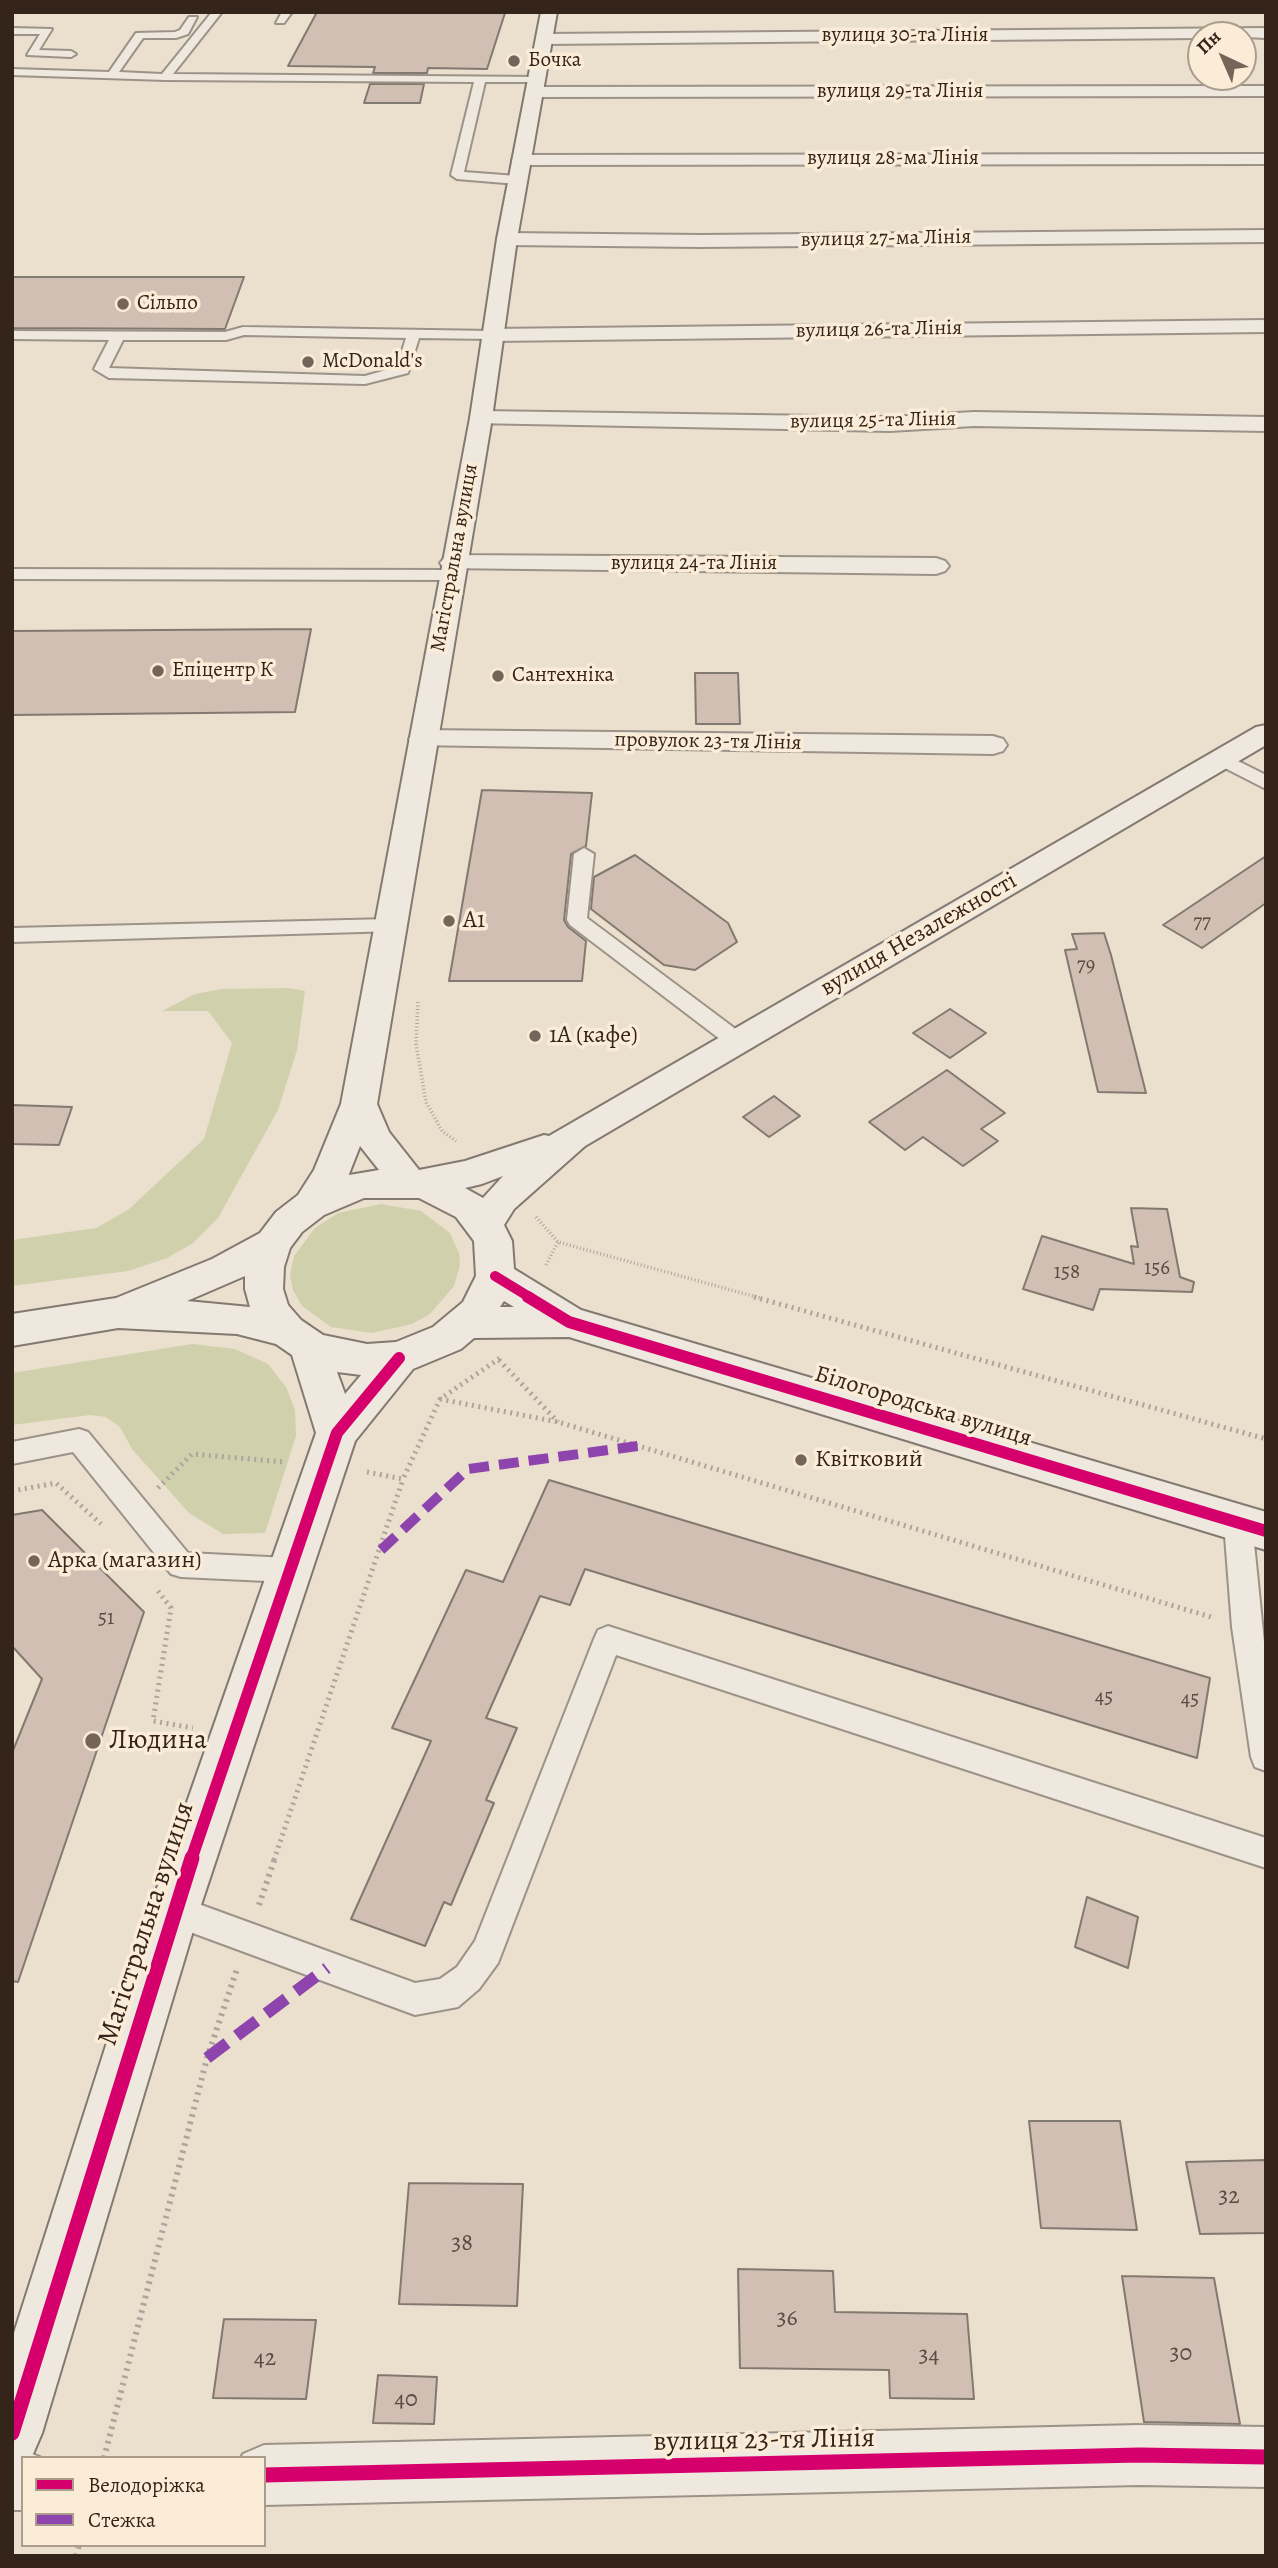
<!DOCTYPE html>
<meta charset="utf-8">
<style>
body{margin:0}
#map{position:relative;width:1278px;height:2568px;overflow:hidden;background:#ebdfcd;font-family:Alegreya,serif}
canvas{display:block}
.frame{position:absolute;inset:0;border:14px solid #35241a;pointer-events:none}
.legend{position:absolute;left:21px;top:2456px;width:245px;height:91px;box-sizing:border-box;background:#faecd6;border:2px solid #ab9c8b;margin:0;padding:9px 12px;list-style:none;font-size:21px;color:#35241a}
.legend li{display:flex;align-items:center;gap:14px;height:35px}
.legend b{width:35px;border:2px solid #ab9c8b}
.north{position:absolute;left:1187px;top:21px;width:70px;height:70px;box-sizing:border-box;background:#faecd6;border:2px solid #ab9c8b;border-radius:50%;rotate:316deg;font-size:19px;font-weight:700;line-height:28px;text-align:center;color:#35241a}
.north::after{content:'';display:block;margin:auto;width:24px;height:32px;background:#756559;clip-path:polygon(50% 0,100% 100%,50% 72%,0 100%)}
</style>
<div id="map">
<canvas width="1278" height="2568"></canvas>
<div class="frame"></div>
<ul class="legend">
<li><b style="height:9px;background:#d6006c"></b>Велодоріжка</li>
<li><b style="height:9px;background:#8e44ad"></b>Стежка</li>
</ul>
<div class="north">Пн</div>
</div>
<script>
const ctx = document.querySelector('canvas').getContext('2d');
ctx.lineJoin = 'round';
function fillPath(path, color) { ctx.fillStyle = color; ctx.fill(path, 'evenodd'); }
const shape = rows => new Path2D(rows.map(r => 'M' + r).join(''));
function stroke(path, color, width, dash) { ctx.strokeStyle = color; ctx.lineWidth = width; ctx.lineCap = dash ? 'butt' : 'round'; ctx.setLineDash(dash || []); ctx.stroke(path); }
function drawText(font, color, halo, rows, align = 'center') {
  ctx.font = font + ' Alegreya,serif'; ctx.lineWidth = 7; ctx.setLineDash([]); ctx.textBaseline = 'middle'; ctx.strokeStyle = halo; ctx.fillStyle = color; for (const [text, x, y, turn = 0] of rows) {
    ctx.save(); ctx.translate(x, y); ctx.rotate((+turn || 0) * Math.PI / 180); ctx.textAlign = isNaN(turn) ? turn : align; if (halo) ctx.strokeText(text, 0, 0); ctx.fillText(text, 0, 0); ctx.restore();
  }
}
fillPath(shape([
 [289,988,305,991,297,1050,278,1110,218,1218,193,1243,167,1258,128,1271,12,1286,12,1240,96,1228,128,1210,204,1139,232,1043,208,1011,162,1011,195,994,222,989],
 [381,1204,421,1211,450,1233,459,1253,460,1265,454,1286,430,1314,412,1324,372,1333,331,1327,302,1306,293,1290,290,1275,294,1256,315,1228,338,1213],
 [192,1344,235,1349,268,1364,286,1387,295,1410,296,1436,265,1533,223,1534,189,1513,132,1449,120,1427,106,1417,90,1415,12,1425,12,1373]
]), '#d1d0ad');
const building = shape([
 [317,12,502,12,505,13,487,69,428,68,427,73,373,73,375,67,288,66,317,12],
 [370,84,424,84,420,103,364,103,370,84],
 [12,277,244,277,225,329,12,328,12,277],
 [311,629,295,712,12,715,12,631,311,629],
 [695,673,738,673,740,724,696,724,695,673],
 [482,790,592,793,586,846,571,854,564,920,568,927,586,941,582,981,449,981,482,790],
 [635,855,728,923,737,942,695,970,664,965,591,909,594,877,635,855],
 [1266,856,1266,903,1202,948,1163,925,1266,856],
 [1104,933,1111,955,1146,1093,1098,1092,1065,950,1077,949,1072,934,1104,933],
 [950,1009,986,1033,950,1058,913,1033,950,1009],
 [947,1070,1005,1113,981,1129,998,1141,963,1166,923,1137,905,1150,869,1122,947,1070],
 [774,1096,800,1116,769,1137,743,1117,774,1096],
 [12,1105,72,1107,59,1145,12,1144,12,1105],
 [1131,1208,1167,1209,1180,1277,1194,1282,1192,1292,1100,1289,1093,1310,1023,1289,1042,1236,1134,1264,1131,1246,1138,1247,1131,1208],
 [549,1480,1210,1678,1197,1758,585,1569,570,1605,540,1596,486,1718,517,1728,486,1800,494,1803,451,1905,444,1902,425,1946,351,1919,431,1741,392,1728,466,1570,503,1582,549,1480],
 [42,1510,144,1612,18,1982,12,1981,12,1753,42,1679,12,1646,12,1515,42,1510],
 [1087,1897,1138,1917,1128,1968,1075,1947,1087,1897],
 [1029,2121,1120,2121,1137,2230,1041,2228,1029,2121],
 [1266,2160,1266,2233,1200,2234,1186,2162,1266,2160],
 [409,2183,523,2184,517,2306,399,2304,409,2183],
 [738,2269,833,2271,835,2312,967,2314,974,2399,890,2398,889,2370,740,2368,738,2269],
 [1122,2276,1214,2278,1240,2424,1144,2422,1122,2276],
 [224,2319,316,2320,306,2399,213,2398,224,2319],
 [378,2375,437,2377,434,2424,373,2423,378,2375]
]);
fillPath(building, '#d0bfb2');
stroke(building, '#827970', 2);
const lane = shape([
 [212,12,222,12,173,74,540,77,540,81,536,82,485,82,464,172,517,176,523,180,517,184,457,179,451,175,474,82,165,80,12,75,12,69,109,72,136,33,175,32,180,30,189,17,197,17,188,34,176,38,143,38,119,72,162,74,212,12],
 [282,12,292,12,284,23,276,23,282,12],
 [12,28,52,29,39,50,71,51,76,54,71,57,27,55,40,34,12,34,12,28],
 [243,327,492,331,499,335,492,339,419,338,408,373,365,384,109,378,94,369,109,340,12,339,12,331,225,332,243,327],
 [244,335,406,338,397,367,365,376,109,368,123,340,226,340,244,335],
 [12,569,451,570,459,575,451,580,12,579,12,569],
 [1222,753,1266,775,1266,789,1215,763,1213,759,1222,753],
 [584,848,594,854,587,918,745,1036,748,1041,745,1046,729,1046,570,925,567,920,574,854,584,848],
 [390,919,397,921,400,926,397,931,12,942,12,928,390,919],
 [79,1429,88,1432,188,1553,288,1558,298,1561,302,1570,298,1579,288,1582,181,1577,171,1574,73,1452,12,1464,12,1442,79,1429],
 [1238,1511,1248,1515,1252,1523,1266,1662,1266,1771,1255,1767,1251,1757,1232,1627,1224,1523,1228,1515,1238,1511],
 [608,1626,1266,1838,1266,1868,616,1655,498,1963,479,1989,458,2007,415,2015,163,1922,158,1911,163,1900,174,1895,415,1983,440,1979,457,1967,475,1941,594,1639,598,1630,608,1626]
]);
const street = shape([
 [1266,28,1266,38,1201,35,1201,38,544,44,536,39,544,34,1266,28],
 [1266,86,1266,96,534,97,526,92,534,87,1266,86],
 [1266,154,1266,164,521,165,512,160,521,155,1266,154],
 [1266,230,1266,242,700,247,507,245,497,239,507,233,700,235,1266,230],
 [1266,320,1266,332,492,341,481,335,492,329,1266,320],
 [481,411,890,417,974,412,1266,417,1266,431,974,426,890,431,473,423,470,418,481,411],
 [453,555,936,558,945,561,949,566,945,571,936,574,444,568,440,563,444,558,453,555],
 [423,730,993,736,1003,739,1007,745,1003,751,993,754,413,745,409,739,413,733,423,730],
 [1139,2425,1266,2427,1266,2487,1139,2485,264,2505,264,2458,241,2458,243,2454,264,2445,1139,2425],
 [12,2450,23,2450,42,2458,23,2458,23,2510,12,2510,12,2450]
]);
const secondary = shape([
 [541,12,557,12,517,239,492,418,377,1104,389,1132,419,1170,465,1161,544,1135,549,1136,1256,727,1266,725,1266,745,585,1146,514,1209,504,1225,512,1241,514,1269,581,1310,1266,1512,1266,1550,569,1337,474,1338,461,1349,413,1369,355,1441,199,1911,42,2433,33,2454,12,2463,12,2339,149,1911,316,1433,292,1355,276,1344,237,1334,118,1328,12,1346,12,1314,116,1298,212,1259,260,1233,276,1212,298,1195,314,1170,341,1104,470,418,497,239,541,12],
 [360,1146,379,1170,349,1175,349,1174,360,1146],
 [503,1176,483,1198,465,1188,482,1184,503,1176],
 [364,1198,419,1198,456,1217,474,1241,476,1276,463,1302,433,1327,396,1342,367,1344,323,1335,301,1320,288,1305,283,1289,284,1267,290,1248,302,1232,324,1215,364,1198],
 [245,1276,245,1289,250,1307,187,1301,245,1276],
 [504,1301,514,1307,500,1307,504,1301],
 [337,1372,361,1375,345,1394,337,1372]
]);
stroke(lane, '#9c9388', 4);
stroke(street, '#9c9388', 4);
stroke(secondary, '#827970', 4);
stroke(shape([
 [418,1002,416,1044,426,1102,442,1131,456,1141],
 [536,1217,558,1242,760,1298],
 [546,1265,558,1242]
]), '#aca59d', 3.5, [1, 2.5]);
stroke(shape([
 [754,1297,1266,1439],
 [499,1360,558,1422],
 [440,1399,558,1422,1211,1617],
 [367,1472,403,1479,440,1399,500,1358],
 [158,1488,192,1454,285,1462],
 [12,1491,56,1483,101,1524],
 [158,1591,171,1608,153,1721,193,1728],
 [274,1860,403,1479]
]), '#aca59d', 5, [2, 4.5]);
stroke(shape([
 [259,1905,275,1858],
 [104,2458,207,2058,237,1969],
 [76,2556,79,2545]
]), '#aca59d', 6, [2.5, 5]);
fillPath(lane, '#eee8df');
fillPath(street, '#eee8df');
fillPath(secondary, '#eee8df');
stroke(shape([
 [381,1550,468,1469,638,1446]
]), '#8e44ad', 10, [20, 10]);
stroke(shape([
 [207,2058,327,1968]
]), '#8e44ad', 12, [25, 12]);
stroke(shape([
 [495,1276,531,1298]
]), '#d6006c', 10);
stroke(shape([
 [528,1297,569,1322,1266,1531],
 [191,1860,337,1433,399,1358]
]), '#d6006c', 12);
stroke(shape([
 [12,2433,192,1858],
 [264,2475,1139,2455,1266,2457]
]), '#d6006c', 15);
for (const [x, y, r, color] of [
 [514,61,7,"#756559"],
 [123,304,7,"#756559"],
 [308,362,7,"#756559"],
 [158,671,7,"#756559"],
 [498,676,7,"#756559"],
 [449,921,7,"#756559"],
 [535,1036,7,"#756559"],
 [801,1460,7,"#756559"],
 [34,1561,7,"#756559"],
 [93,1741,9,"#756559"]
]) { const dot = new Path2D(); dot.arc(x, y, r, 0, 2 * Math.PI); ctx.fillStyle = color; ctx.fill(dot); stroke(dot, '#faecd6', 2.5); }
drawText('21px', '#35241a', '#faecd6', [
 ["вулиця 30-та Лінія",905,36],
 ["вулиця 29-та Лінія",900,92],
 ["вулиця 28-ма Лінія",893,159],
 ["вулиця 27-ма Лінія",886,239,-1],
 ["вулиця 26-та Лінія",879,330,-1],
 ["вулиця 25-та Лінія",873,421,-1],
 ["Магістральна вулиця",455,558,-80],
 ["вулиця 24-та Лінія",694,564],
 ["провулок 23-тя Лінія",708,742,1]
]);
drawText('21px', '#35241a', '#faecd6', [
 ["Бочка",528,61],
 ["Сільпо",137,304],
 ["McDonald's",322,362],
 ["Епіцентр К",172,671],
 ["Сантехніка",512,676]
], 'left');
drawText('21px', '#5c4b40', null, [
 ["77",1202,923],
 ["79",1086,966],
 ["156",1157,1269],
 ["158",1067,1273],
 ["51",106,1619],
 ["45",1104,1698],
 ["45",1190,1700]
]);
drawText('24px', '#35241a', '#faecd6', [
 ["А1",463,921],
 ["1А (кафе)",549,1036],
 ["Квітковий",815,1460],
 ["Арка (магазин)",48,1561]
], 'left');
drawText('24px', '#35241a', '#faecd6', [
 ["вулиця Незалежності",919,935,-30],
 ["Білогородська вулиця",923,1407,17]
]);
drawText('24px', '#5c4b40', null, [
 ["32",1229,2197],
 ["38",462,2244],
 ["36",787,2319],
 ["30",1181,2354],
 ["34",929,2356],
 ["42",265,2359],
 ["40",406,2400]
]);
drawText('28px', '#35241a', '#faecd6', [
 ["Людина",109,1741]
], 'left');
drawText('28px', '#35241a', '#faecd6', [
 ["Магістральна вулиця",147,1924,-72],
 ["вулиця 23-тя Лінія",764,2441,-1]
]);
</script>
